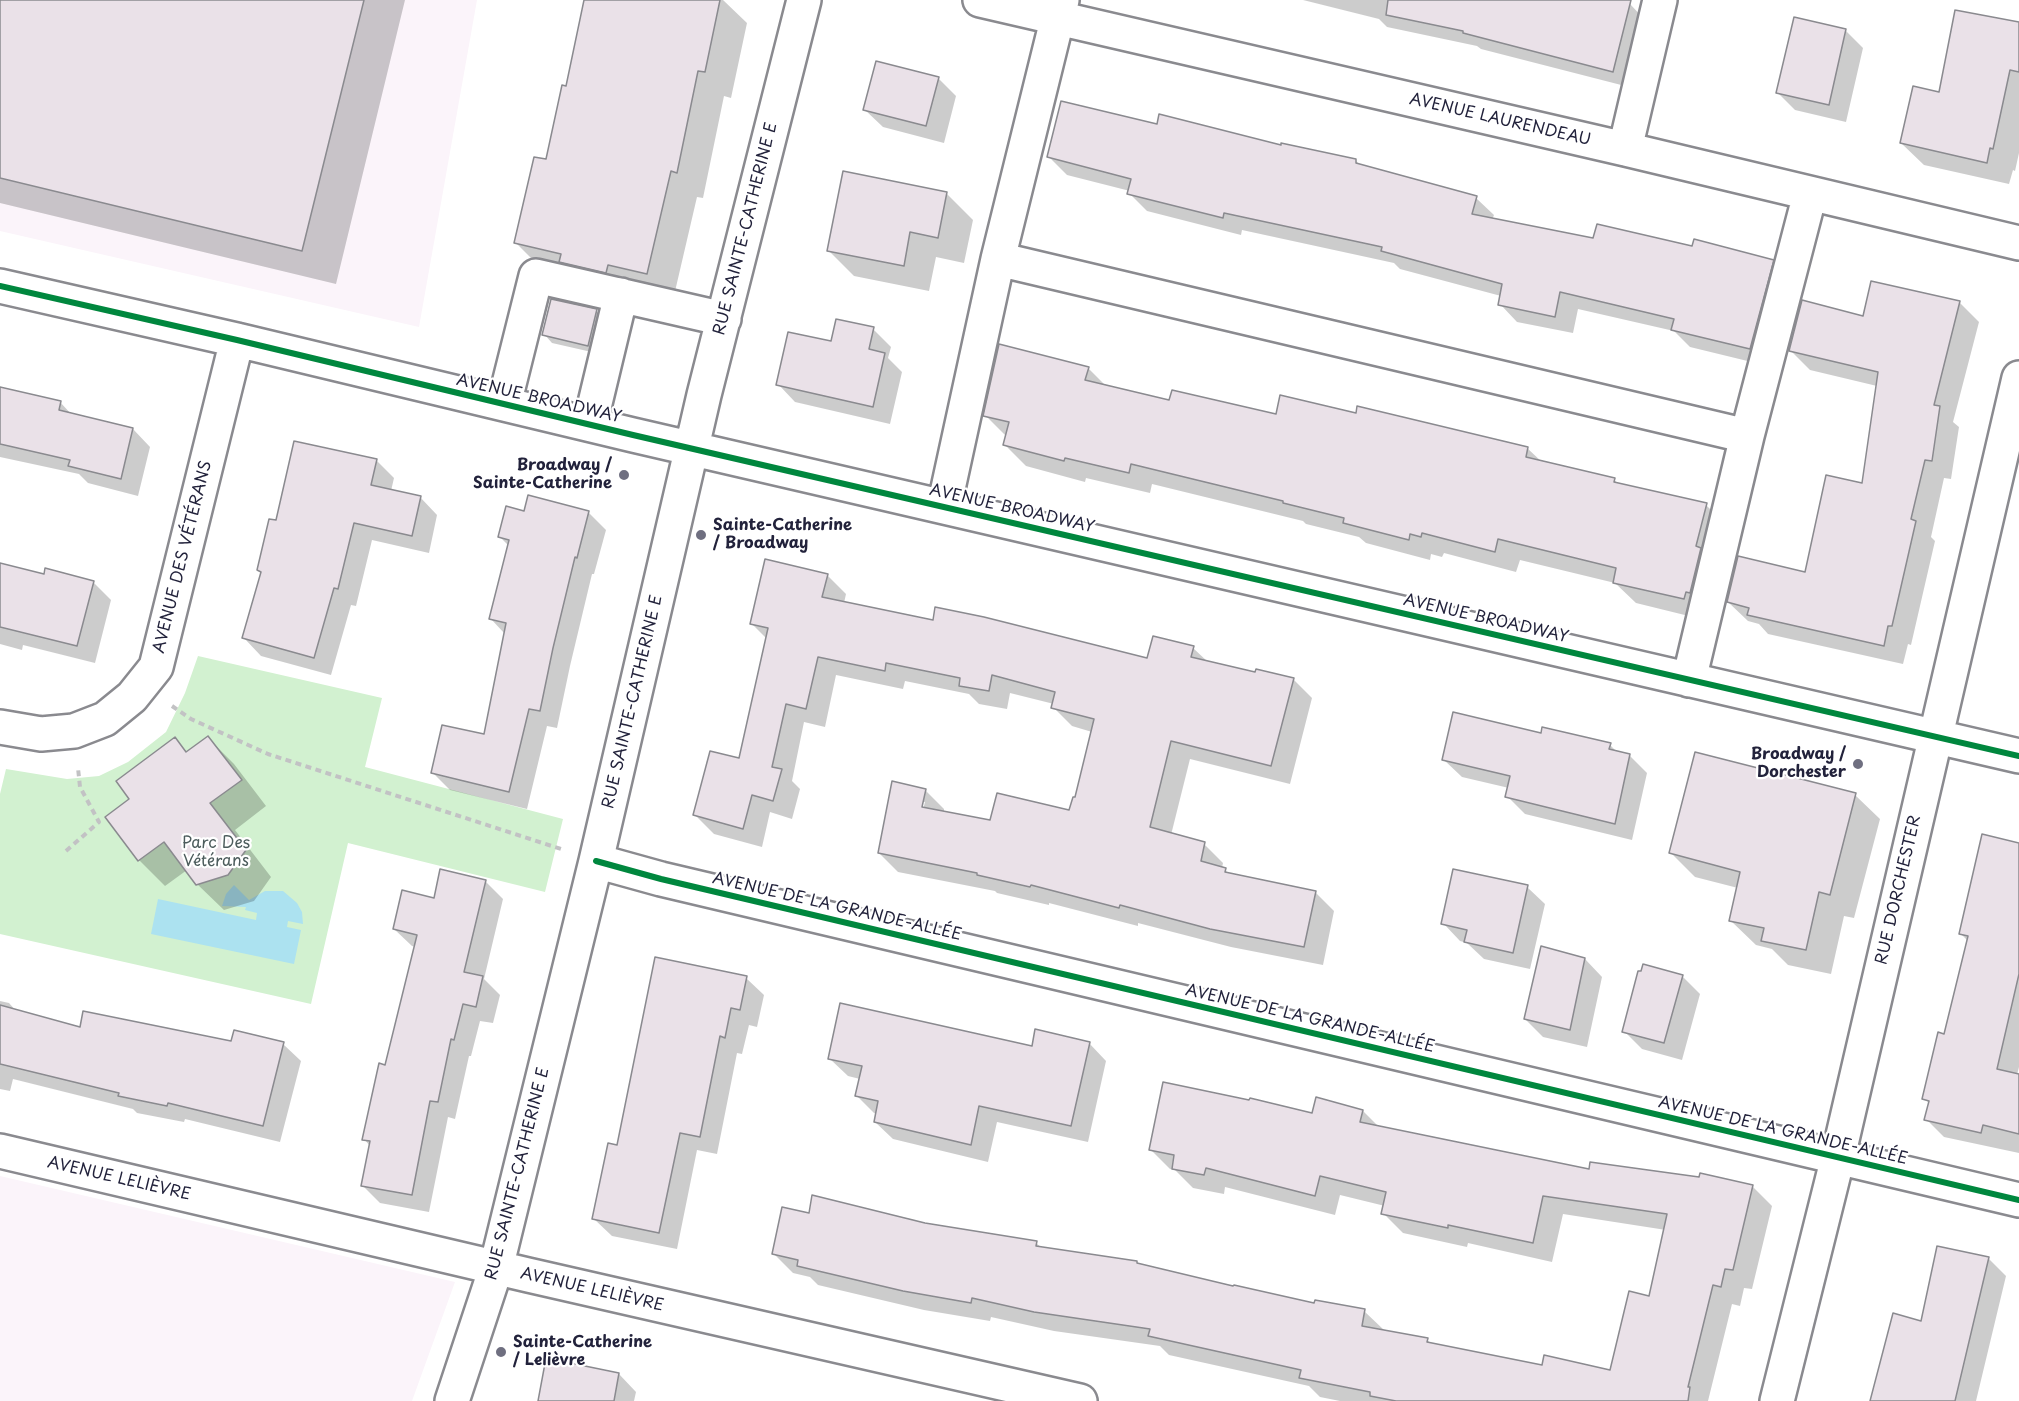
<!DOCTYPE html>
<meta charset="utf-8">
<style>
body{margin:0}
canvas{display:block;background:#fff}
</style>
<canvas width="2019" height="1401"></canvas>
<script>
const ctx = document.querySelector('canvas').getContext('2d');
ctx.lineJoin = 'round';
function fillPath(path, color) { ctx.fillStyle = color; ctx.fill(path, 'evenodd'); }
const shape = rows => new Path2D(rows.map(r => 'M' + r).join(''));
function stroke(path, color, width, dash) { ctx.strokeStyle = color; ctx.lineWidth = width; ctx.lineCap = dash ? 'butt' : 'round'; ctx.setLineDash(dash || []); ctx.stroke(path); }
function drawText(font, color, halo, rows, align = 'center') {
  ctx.font = font + ' "Playpen Sans",sans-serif'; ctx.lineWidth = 4.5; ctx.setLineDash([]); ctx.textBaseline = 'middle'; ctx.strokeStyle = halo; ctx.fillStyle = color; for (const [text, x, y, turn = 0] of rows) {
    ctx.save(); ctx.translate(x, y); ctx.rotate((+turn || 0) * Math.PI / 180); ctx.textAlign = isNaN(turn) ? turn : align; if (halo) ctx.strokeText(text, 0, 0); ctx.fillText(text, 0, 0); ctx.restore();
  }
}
fillPath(shape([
 [0,0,477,0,419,327,0,231],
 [0,1176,455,1282,412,1401,0,1401]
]), '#fbf4fa');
fillPath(shape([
 [198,656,382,698,365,767,563,819,545,892,348,843,311,1004,0,934,0,794,6,769,67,779,99,776,128,762,166,732,185,693]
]), '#d2f1d0');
fillPath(shape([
 [234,885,249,900,265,891,283,891,297,903,302,912,303,924,288,921,287,927,301,930,294,964,151,934,158,899,256,920,257,913,245,910,246,907,222,906,226,894]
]), '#ace2f0');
fillPath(shape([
 [0,0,405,0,336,284,0,203],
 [585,0,723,0,747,23,731,98,724,96,703,198,697,197,673,300,542,269,516,243,547,161,567,88],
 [1303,0,1613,0,1630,4,1646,21,1629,87,1481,49,1477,46,1387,27,1379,19],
 [1795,19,1846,31,1863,48,1846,122,1795,110,1777,92],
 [2019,24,2019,153,2015,171,2013,170,2009,184,1924,165,1901,143,1941,93],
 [938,78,956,96,944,143,883,127,865,110],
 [1158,126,1356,161,1361,166,1476,198,1494,215,1492,220,1595,240,1693,247,1773,261,1790,279,1768,366,1690,347,1674,331,1578,309,1573,333,1517,322,1500,304,1501,296,1400,269,1394,263,1242,230,1241,235,1147,211,1129,193,1130,191,1067,175,1049,157],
 [844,173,947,194,973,220,964,263,936,257,929,291,854,276,828,250],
 [1960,303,1979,322,1953,422,1959,427,1951,479,1944,478,1931,537,1935,541,1911,645,1908,644,1903,664,1768,634,1759,624,1748,621,1728,602,1806,573,1863,485,1877,386,1810,370,1790,350,1864,318],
 [596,311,605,319,596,353,552,343,544,334],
 [873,329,891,347,888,358,902,372,890,424,795,402,778,384,832,343],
 [1088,368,1106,386,1170,402,1277,416,1358,415,1527,448,1542,462,1614,480,1620,485,1706,505,1727,526,1705,620,1636,603,1615,583,1520,560,1516,572,1444,553,1442,557,1431,554,1430,560,1366,543,1359,537,1306,524,1303,521,1152,484,1150,493,1086,478,1085,482,1026,466,1005,445,1006,436,985,415],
 [0,389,60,402,72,415,133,429,150,447,138,496,88,483,79,474,0,457],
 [376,460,394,478,391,491,420,497,437,515,429,553,372,540,356,606,351,605,331,675,261,656,244,638,262,574,258,570,277,522],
 [525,512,588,512,606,530,594,574,592,574,570,666,557,728,547,726,527,809,450,790,433,773,485,736,505,634,490,618,509,546,500,537],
 [0,564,45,575,93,582,111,600,95,663,23,645,22,650,0,644],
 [827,575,846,594,844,603,934,621,1148,660,1193,648,1208,662,1256,674,1293,679,1312,698,1290,784,1190,759,1171,835,1204,844,1223,863,1222,868,1231,875,1315,892,1334,911,1323,965,1231,947,1138,923,1138,926,1049,903,1049,905,997,893,995,891,898,872,879,853,925,790,944,809,944,812,991,822,1070,812,1076,799,1092,732,1072,726,1053,707,1054,704,1010,693,1007,709,979,704,969,694,905,681,903,689,836,675,825,727,804,722,792,781,800,789,792,819,770,812,762,847,714,834,695,815,740,760,767,639,751,623],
 [922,802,925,802,922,814,919,814],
 [208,738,234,764,266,806,235,830,271,877,254,901,224,910,197,884,187,870,165,886,139,860,107,818,131,799,174,739,188,753],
 [1610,745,1618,753,1629,755,1647,773,1632,840,1525,814,1507,796,1509,788,1462,777,1444,760],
 [1855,795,1880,819,1854,918,1844,916,1831,974,1788,965,1772,949,1756,945,1731,921,1738,888,1695,877,1671,853],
 [2019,844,2019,1067,2017,1075,2019,1076,2019,1153,1944,1137,1926,1119,1930,1104,1924,1098,1946,1036,1968,941,1960,933],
 [485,881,503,899,484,979,500,995,493,1023,480,1021,471,1056,469,1056,455,1119,448,1117,429,1212,380,1203,362,1185,370,1146,364,1139,387,1066,416,947,412,946,394,929,435,899],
 [1527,887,1545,904,1530,969,1484,959,1467,943,1460,941,1443,923],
 [1585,959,1602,977,1587,1047,1543,1037,1525,1019],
 [1682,976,1700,994,1682,1060,1642,1049,1624,1031],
 [746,978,764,995,757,1027,749,1025,742,1054,737,1053,717,1154,697,1150,677,1249,612,1236,594,1219,618,1147],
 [0,1001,9,1003,17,1012,81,1029,232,1042,283,1044,301,1061,280,1142,185,1119,184,1122,137,1113,133,1109,13,1079,10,1091,0,1089],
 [1089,1043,1106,1061,1088,1142,997,1122,988,1162,893,1139,875,1122,877,1114,874,1113,857,1096,860,1079,848,1076,830,1059],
 [1363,1111,1380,1128,1590,1170,1752,1186,1772,1206,1752,1289,1744,1288,1740,1306,1732,1304,1708,1401,1340,1401,1320,1397,1309,1386,1169,1355,1160,1346,1054,1331,991,1317,990,1321,924,1310,818,1285,810,1277,793,1273,774,1254,810,1214,925,1224,1036,1243,1042,1248,1137,1262,1140,1265,1315,1304,1364,1311,1384,1330,1427,1340,1433,1345,1543,1367,1611,1371,1651,1298,1666,1230,1563,1214,1552,1262,1468,1243,1467,1247,1403,1233,1383,1213,1385,1206,1340,1195,1335,1215,1225,1187,1224,1194,1193,1188,1175,1170,1170,1169,1150,1149,1313,1115],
 [1988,1258,2006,1276,1976,1401,1871,1401,1922,1323],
 [619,1374,636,1392,634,1401,539,1401]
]), '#0003');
const building = shape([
 [0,0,364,0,302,251,0,178,0,0],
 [584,0,720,0,705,72,698,71,677,173,671,171,647,274,608,265,606,273,559,262,561,254,514,243,534,157,546,159,562,85,566,86,584,0],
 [1388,0,1631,0,1613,72,1463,33,1463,31,1386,15,1388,0],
 [1955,10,2019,22,2019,72,2010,70,1993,149,1990,148,1987,163,1900,143,1913,86,1939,92,1955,10],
 [1794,17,1846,29,1829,105,1776,93,1794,17],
 [876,61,939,77,926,126,863,110,876,61],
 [1061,101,1157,124,1159,114,1281,145,1281,143,1356,159,1356,163,1477,196,1472,214,1593,238,1597,224,1692,246,1694,239,1774,260,1750,349,1671,330,1674,319,1560,292,1555,317,1498,305,1502,284,1381,251,1382,247,1224,213,1223,218,1127,194,1131,179,1047,157,1061,101],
 [843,171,947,192,938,238,910,232,904,266,827,251,843,171],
 [1871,281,1960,301,1934,405,1940,406,1932,461,1925,460,1911,519,1916,521,1892,626,1888,626,1884,646,1747,615,1749,608,1727,602,1738,556,1805,572,1826,475,1862,483,1878,372,1789,351,1802,300,1863,316,1871,281],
 [551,299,597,309,588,346,542,335,551,299],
 [836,319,874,327,869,349,885,353,873,407,776,385,788,332,831,341,836,319],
 [999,344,1089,367,1085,380,1169,400,1172,390,1276,414,1280,395,1356,413,1357,406,1528,447,1526,457,1615,478,1614,482,1707,503,1696,546,1701,548,1690,593,1686,592,1684,599,1613,583,1616,568,1498,539,1495,552,1422,533,1421,537,1410,534,1409,540,1343,523,1344,518,1283,503,1283,501,1131,464,1129,473,1065,458,1064,461,1003,445,1009,422,983,416,999,344],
 [0,387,61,401,59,410,133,428,121,479,68,466,70,460,0,444,0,387],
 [294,441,377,459,371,485,421,496,412,536,354,523,338,589,334,588,314,658,242,638,261,572,257,570,269,519,276,520,294,441],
 [528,495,589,511,577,558,575,557,553,648,540,711,529,709,509,792,431,773,442,725,484,734,506,623,489,619,509,540,498,537,506,506,524,511,528,495],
 [765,559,828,574,822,597,933,620,935,607,984,617,1147,658,1153,636,1194,646,1191,657,1255,672,1256,669,1294,678,1271,766,1171,741,1150,827,1205,842,1201,861,1226,868,1225,872,1316,891,1304,947,1210,929,1120,905,1119,908,1031,885,1030,887,977,875,977,873,878,853,892,781,926,789,922,807,990,820,997,793,1069,810,1073,797,1075,797,1094,719,1051,708,1055,692,992,675,989,691,959,686,960,678,886,663,885,671,818,657,806,709,786,704,772,767,782,769,773,801,752,795,743,829,693,815,710,751,739,758,768,628,750,624,765,559],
 [0,563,44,574,45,568,94,581,77,646,0,627,0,563],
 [1453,712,1541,733,1542,727,1611,743,1609,749,1630,754,1615,824,1505,797,1510,776,1442,760,1453,712],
 [208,736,242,780,210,803,246,850,228,875,196,885,164,842,138,861,105,817,129,799,116,781,175,737,186,752,208,736],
 [1695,752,1856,793,1830,895,1819,892,1806,950,1761,941,1764,928,1729,921,1740,872,1669,853,1695,752],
 [1982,834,2019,843,2019,974,1997,1069,2019,1074,2019,1134,1983,1125,1981,1133,1924,1120,1929,1101,1922,1099,1938,1032,1944,1034,1968,936,1959,934,1982,834],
 [440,869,486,880,464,972,483,976,476,1007,463,1004,454,1040,451,1039,438,1102,430,1101,412,1195,361,1186,370,1141,362,1140,379,1063,385,1065,417,935,393,929,402,890,434,898,440,869],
 [1453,869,1528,885,1513,953,1464,942,1467,930,1441,924,1453,869],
 [1541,946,1585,958,1570,1030,1524,1019,1541,946],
 [655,957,747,976,740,1010,731,1008,725,1038,720,1036,700,1137,680,1133,659,1233,592,1219,608,1143,617,1145,655,957],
 [1643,964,1683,975,1664,1043,1622,1032,1638,971,1641,971,1643,964],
 [840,1003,1032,1046,1035,1029,1090,1042,1071,1126,979,1106,971,1145,874,1122,878,1101,855,1096,862,1066,828,1059,840,1003],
 [0,1005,80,1027,83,1011,231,1041,234,1030,284,1042,263,1126,168,1103,167,1106,118,1096,119,1093,0,1064,0,1005],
 [1163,1082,1249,1100,1250,1098,1312,1113,1316,1097,1363,1110,1360,1122,1589,1169,1590,1162,1699,1177,1700,1173,1753,1185,1733,1270,1725,1269,1721,1287,1713,1285,1688,1387,1690,1387,1688,1401,1396,1401,1370,1396,1370,1392,1299,1378,1301,1370,1148,1336,1150,1329,1034,1312,972,1298,971,1303,903,1291,797,1266,798,1260,772,1254,782,1207,809,1213,812,1195,925,1223,1037,1241,1036,1246,1137,1261,1137,1263,1233,1286,1234,1285,1314,1303,1315,1300,1365,1309,1362,1326,1428,1338,1427,1342,1542,1365,1544,1355,1610,1370,1629,1291,1649,1296,1667,1214,1543,1196,1533,1243,1448,1225,1448,1228,1381,1214,1386,1192,1320,1176,1315,1196,1206,1168,1204,1175,1172,1169,1174,1155,1149,1150,1163,1082],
 [1937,1246,1989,1257,1955,1401,1870,1401,1893,1313,1921,1321,1937,1246],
 [546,1358,619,1373,614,1401,538,1401,546,1358]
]);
fillPath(building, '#eae1e8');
stroke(building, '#8a8a8f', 1.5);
const minor = shape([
 [980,0,1625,149,2019,243],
 [1625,149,1660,0],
 [998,259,1747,436],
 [0,286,237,340,633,435,2019,756],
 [504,404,536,276,724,319],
 [590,424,621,295],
 [944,507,998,259,1062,0],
 [1689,680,1747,436,1810,194],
 [0,727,41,734,74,731,105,719,132,697,156,667,237,340],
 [596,861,661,879,2019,1200],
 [0,1151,528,1275,1080,1401],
 [452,1401,496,1268,596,861,704,395,804,0],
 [1777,1401,1838,1157,2019,378]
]);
stroke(minor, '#8a8a8f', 38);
stroke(shape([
 [172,706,191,719,268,754,561,849],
 [66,851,99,822,80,787,78,768]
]), '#c2c2c4', 4, [6, 4.5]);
stroke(minor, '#fff', 33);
stroke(shape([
 [0,286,237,340,633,435,2019,756],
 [596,861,661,879,2019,1200]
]), '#00873e', 6);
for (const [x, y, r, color] of [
 [624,475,6,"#6f6f80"],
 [701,535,6,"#6f6f80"],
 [1858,764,6,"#6f6f80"],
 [501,1352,6,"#6f6f80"]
]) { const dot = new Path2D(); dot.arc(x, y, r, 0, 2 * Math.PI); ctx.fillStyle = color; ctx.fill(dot); stroke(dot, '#fff', 2); }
drawText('16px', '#22223b', '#fff', [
 ["AVENUE LAURENDEAU",1500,120,13],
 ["RUE SAINTE-CATHERINE E",746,229,-76],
 ["AVENUE BROADWAY",539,399,13],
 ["AVENUE BROADWAY",1012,509,13],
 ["AVENUE DES VÉTÉRANS",183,557,-76],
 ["AVENUE BROADWAY",1486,619,13],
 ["RUE SAINTE-CATHERINE E",633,702,-77],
 ["RUE DORCHESTER",1899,890,-77],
 ["AVENUE DE LA GRANDE-ALLÉE",837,907,13],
 ["AVENUE DE LA GRANDE-ALLÉE",1310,1019,13],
 ["AVENUE DE LA GRANDE-ALLÉE",1783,1131,13],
 ["RUE SAINTE-CATHERINE E",518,1174,-76],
 ["AVENUE LELIÈVRE",119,1179,13],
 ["AVENUE LELIÈVRE",592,1290,13]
]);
drawText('bold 16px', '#22223b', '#fff', [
 ["Broadway /",612,466],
 ["Sainte-Catherine",612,484],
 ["Sainte-Catherine",713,526,"left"],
 ["/ Broadway",713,544,"left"],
 ["Broadway /",1846,755],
 ["Dorchester",1846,773],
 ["Sainte-Catherine",513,1343,"left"],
 ["/ Lelièvre",513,1361,"left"]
], 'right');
drawText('16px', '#4c5c5c', '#fff', [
 ["Parc Des",216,844],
 ["Vétérans",216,862]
]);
</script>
